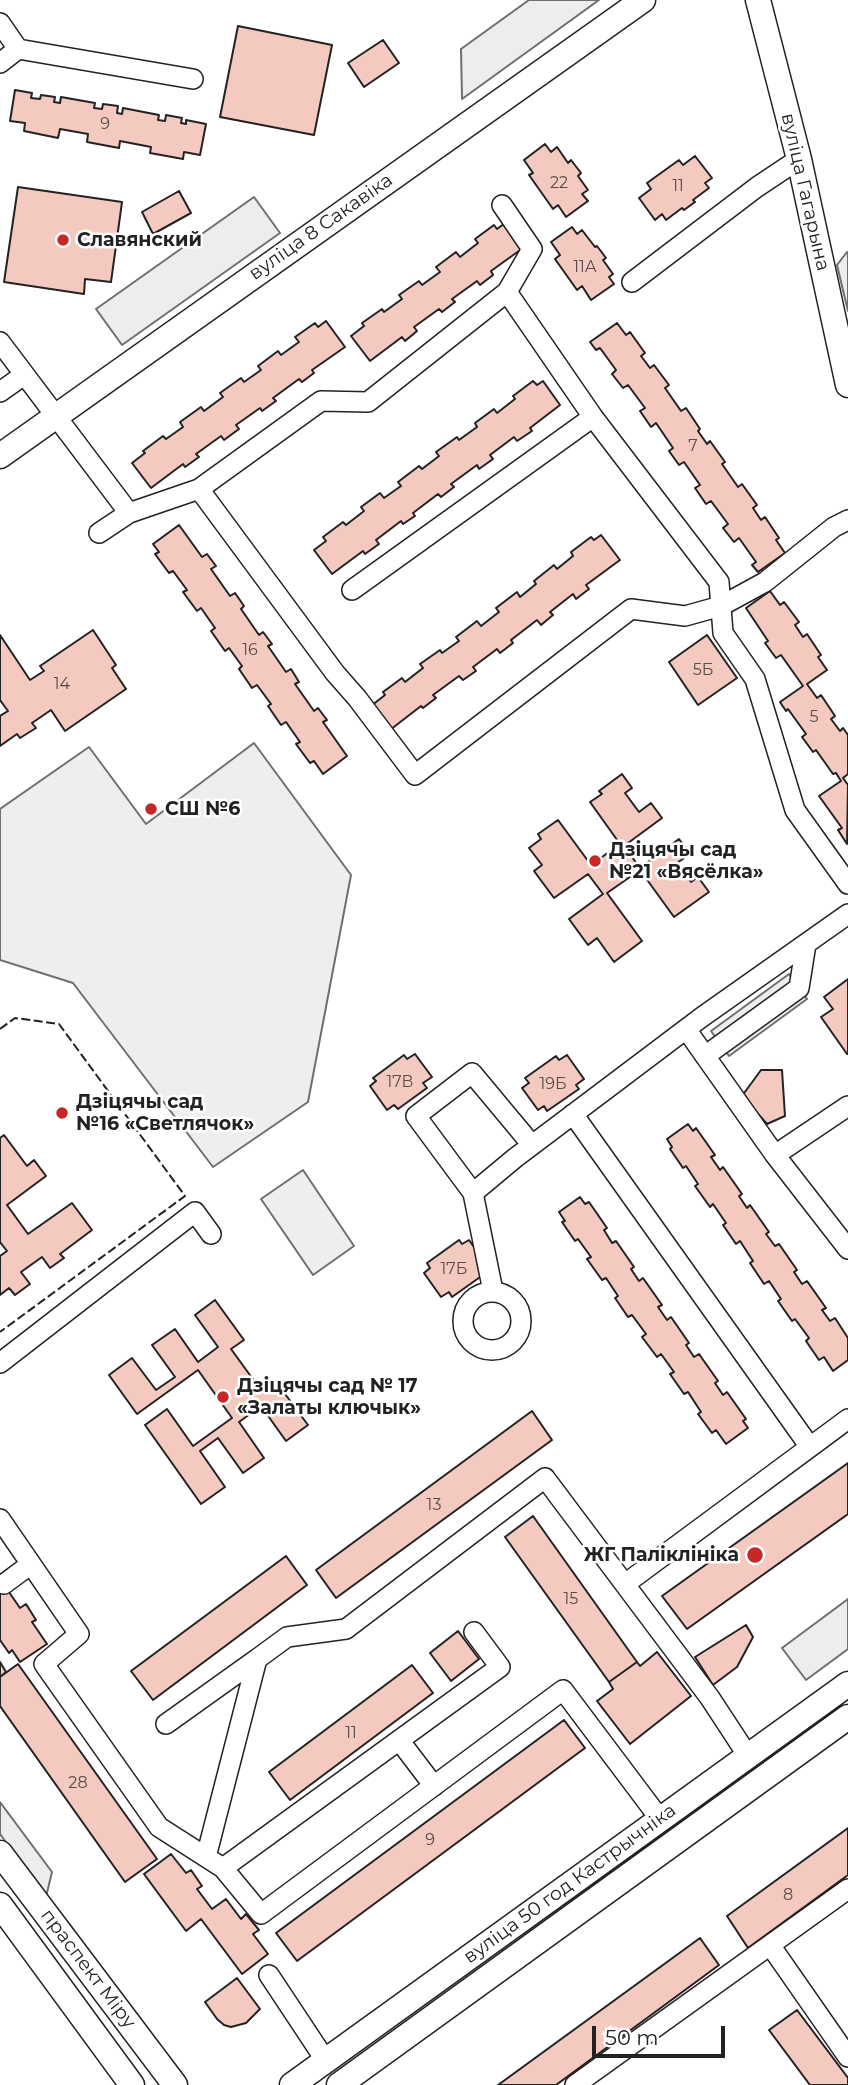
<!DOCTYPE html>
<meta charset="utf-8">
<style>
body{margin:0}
#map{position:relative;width:848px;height:2085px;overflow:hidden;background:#fff;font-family:Montserrat,sans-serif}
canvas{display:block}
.scale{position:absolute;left:592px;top:2026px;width:133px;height:32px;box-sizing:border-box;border:4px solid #222;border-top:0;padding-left:9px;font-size:21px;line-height:24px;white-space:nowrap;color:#222;-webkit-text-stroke:5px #fff;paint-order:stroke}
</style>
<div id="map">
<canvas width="848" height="2085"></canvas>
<div class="scale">50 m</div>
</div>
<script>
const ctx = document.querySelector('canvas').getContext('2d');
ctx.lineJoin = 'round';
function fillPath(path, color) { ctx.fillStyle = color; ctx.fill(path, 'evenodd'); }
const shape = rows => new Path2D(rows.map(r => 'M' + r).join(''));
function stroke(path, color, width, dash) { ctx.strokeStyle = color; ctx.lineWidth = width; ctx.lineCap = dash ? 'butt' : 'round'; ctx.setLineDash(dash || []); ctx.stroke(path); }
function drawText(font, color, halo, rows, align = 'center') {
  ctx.font = font + ' Montserrat,sans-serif'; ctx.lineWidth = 5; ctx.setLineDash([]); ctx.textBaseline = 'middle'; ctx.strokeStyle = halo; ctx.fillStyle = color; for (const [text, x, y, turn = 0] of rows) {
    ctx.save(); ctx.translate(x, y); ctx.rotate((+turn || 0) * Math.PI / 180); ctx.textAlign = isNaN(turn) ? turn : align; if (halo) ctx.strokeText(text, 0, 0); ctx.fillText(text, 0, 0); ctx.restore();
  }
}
const green = shape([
 [254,743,351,875,308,1102,213,1167,73,983,0,960,0,809,89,747,146,824,254,743],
 [303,1170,354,1246,313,1275,261,1199,303,1170]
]);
fillPath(green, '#eee');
stroke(green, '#6f6f6f', 2);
const parking = shape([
 [529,0,599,0,462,99,461,49,529,0],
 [254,197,280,233,122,345,96,309,254,197],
 [847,252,848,255,848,311,837,265,847,252],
 [789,974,807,999,729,1056,711,1031,789,974],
 [848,1599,848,1649,806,1680,782,1648,848,1599],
 [0,1802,52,1872,46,1897,0,1834,0,1802]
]);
fillPath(parking, '#ededed');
stroke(parking, '#6f6f6f', 2);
const building = shape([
 [238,26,332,45,314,135,220,117,238,26],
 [383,40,399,63,364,87,348,63,383,40],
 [15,90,32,93,31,98,40,99,41,95,55,97,54,102,60,103,61,97,95,103,94,108,102,109,103,104,118,106,117,113,122,114,123,108,159,115,158,120,165,121,166,115,182,118,181,123,186,124,186,120,206,124,200,155,184,152,183,159,150,153,151,147,120,141,119,148,87,142,88,134,60,129,58,138,24,131,25,123,10,121,15,90],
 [545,144,551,152,557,147,568,163,571,160,581,173,578,176,588,190,582,194,588,201,566,217,558,205,553,209,529,175,533,173,524,160,545,144],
 [695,156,712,178,705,183,709,188,693,200,695,202,684,210,682,208,666,220,662,214,655,220,639,198,651,189,647,183,679,160,683,165,695,156],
 [18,187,122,202,111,282,85,279,84,294,4,282,18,187],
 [179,191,191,213,153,234,142,212,179,191],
 [505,223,523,248,491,271,493,275,480,285,477,281,452,299,455,302,442,312,439,309,414,327,417,331,405,341,402,337,370,361,351,336,364,326,362,323,382,309,384,312,402,299,399,295,419,281,422,285,440,272,436,267,456,252,460,257,478,243,475,239,494,225,497,229,505,223],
 [572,227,577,234,582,230,595,247,597,246,606,258,603,260,613,274,609,277,614,284,591,300,582,286,577,290,555,259,560,255,551,242,572,227],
 [326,321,345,347,312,370,314,373,302,382,299,379,273,398,276,401,262,411,260,408,236,425,239,429,224,440,221,436,196,454,199,457,185,467,183,464,151,488,132,463,145,453,143,451,163,436,166,439,183,427,180,422,201,407,204,411,223,397,220,393,241,378,244,382,261,370,258,366,278,351,281,355,299,342,295,337,315,323,318,327,326,321],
 [617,323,626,335,630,332,645,353,641,356,650,368,654,365,669,385,665,388,681,411,686,408,700,429,698,431,707,444,710,441,725,462,722,464,738,487,742,484,757,505,753,508,761,520,765,517,779,538,776,540,785,553,758,572,752,565,756,562,739,538,734,542,723,528,728,524,711,501,706,504,695,488,700,485,684,462,679,465,669,451,673,448,656,423,651,427,640,411,645,408,628,385,623,388,612,374,616,370,600,348,596,350,590,342,617,323],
 [533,381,537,385,543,381,560,405,530,428,532,431,517,441,514,437,490,455,493,459,479,469,477,465,451,484,454,487,441,497,438,494,413,513,415,516,403,524,401,521,376,540,379,544,365,554,363,551,332,574,314,550,326,541,323,537,343,522,346,525,364,511,361,507,380,493,384,498,401,486,398,482,419,466,422,469,439,456,436,452,457,437,459,440,477,427,475,423,494,409,497,413,515,399,513,396,533,381],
 [179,525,202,557,207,554,216,566,211,569,230,596,235,593,244,606,241,609,259,635,263,632,272,644,268,646,286,672,291,669,299,682,295,684,314,711,318,708,327,720,323,722,347,756,323,774,314,761,310,763,296,744,300,742,286,722,281,725,268,706,271,704,257,685,252,688,239,669,242,666,229,648,225,651,211,631,215,628,201,608,197,611,183,592,187,590,173,571,169,573,155,554,159,552,153,544,179,525],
 [601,535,620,560,586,585,589,589,576,599,573,594,550,612,553,615,541,625,537,620,511,640,513,643,500,653,497,649,473,667,476,671,463,680,459,676,433,695,436,698,423,708,421,706,390,730,371,706,385,695,383,692,402,678,405,682,423,668,420,664,440,650,442,653,459,641,456,637,477,621,481,626,499,612,496,608,517,592,520,597,536,584,534,581,554,565,557,569,573,556,571,552,591,537,594,540,601,535],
 [770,591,780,605,784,602,799,622,795,625,803,637,807,634,821,655,818,657,827,670,807,684,817,698,821,695,835,716,831,719,840,731,843,728,848,735,848,774,843,778,848,785,847,844,838,830,842,828,819,796,841,781,836,773,833,774,816,750,813,752,802,737,806,734,788,709,786,711,780,702,803,686,781,655,776,658,765,643,768,641,746,608,770,591],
 [93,630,116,665,112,668,126,689,65,731,51,710,32,723,36,728,20,738,17,734,0,746,0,716,8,711,0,700,0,635,30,680,44,671,40,666,93,630],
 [707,635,737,678,698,705,669,662,707,635],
 [622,774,632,788,625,793,639,812,651,803,662,818,624,846,640,868,679,839,690,854,677,863,691,882,698,877,709,892,674,917,640,870,607,893,642,941,614,962,597,938,588,945,569,919,603,894,588,874,554,898,534,871,542,865,529,848,541,839,538,834,558,820,591,865,620,844,590,802,602,794,599,791,622,774],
 [848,979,848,1054,847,1054,821,1017,833,1009,824,997,848,979],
 [415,1054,432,1077,423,1083,427,1088,398,1109,394,1105,387,1110,370,1086,376,1081,373,1078,404,1055,407,1059,415,1054],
 [567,1055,584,1079,576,1085,579,1089,547,1111,544,1106,538,1110,522,1088,529,1083,525,1078,556,1056,559,1060,567,1055],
 [761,1070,782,1070,785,1116,767,1124,742,1096,761,1070],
 [688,1124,693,1131,696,1128,715,1155,711,1157,720,1170,723,1167,742,1194,739,1196,747,1208,750,1205,769,1232,766,1234,775,1246,779,1244,797,1270,794,1272,802,1284,807,1281,826,1308,822,1310,830,1321,835,1318,848,1338,848,1360,833,1371,824,1357,819,1360,806,1341,809,1338,795,1319,792,1321,778,1301,781,1299,769,1281,764,1284,750,1263,753,1261,740,1241,736,1244,723,1225,726,1223,713,1204,710,1207,695,1186,698,1184,686,1166,683,1168,670,1149,672,1147,667,1139,688,1124],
 [4,1135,27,1166,34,1160,46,1176,7,1205,28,1234,72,1203,92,1230,60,1254,64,1258,50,1268,42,1257,21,1272,30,1284,15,1295,9,1288,0,1295,0,1256,7,1251,0,1242,0,1138,4,1135],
 [580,1197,585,1204,589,1202,607,1228,604,1230,612,1243,616,1241,634,1267,631,1269,639,1281,643,1278,662,1305,658,1307,667,1320,671,1317,689,1343,686,1345,694,1357,699,1354,718,1381,715,1383,723,1395,727,1392,746,1419,743,1421,748,1428,726,1444,716,1430,712,1433,698,1414,701,1412,688,1392,684,1394,670,1374,674,1372,661,1354,657,1357,642,1337,646,1334,632,1315,628,1317,615,1298,618,1296,606,1278,602,1280,587,1259,591,1257,578,1239,575,1241,562,1222,565,1221,559,1212,580,1197],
 [459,1240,462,1244,469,1240,486,1264,483,1275,452,1297,449,1292,441,1297,424,1273,430,1268,427,1263,459,1240],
 [215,1300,244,1340,231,1349,263,1393,277,1383,308,1425,286,1441,261,1406,239,1422,264,1458,243,1473,218,1438,200,1451,225,1487,201,1504,145,1425,167,1409,193,1446,232,1418,198,1370,137,1414,109,1375,132,1358,156,1390,175,1377,152,1345,175,1329,198,1362,218,1347,195,1315,215,1300],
 [532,1411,552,1440,336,1598,316,1570,532,1411],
 [848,1463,848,1514,687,1629,662,1596,848,1463],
 [533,1516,637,1662,609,1682,505,1537,533,1516],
 [286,1556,307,1585,153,1700,131,1671,286,1556],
 [0,1579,20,1608,26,1604,36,1620,32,1622,47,1644,20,1662,12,1650,9,1653,0,1640,0,1579],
 [746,1625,753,1637,737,1667,713,1685,695,1657,746,1625],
 [458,1631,479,1659,451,1681,430,1653,458,1631],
 [657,1652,691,1696,630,1744,597,1701,613,1689,609,1682,637,1662,640,1666,657,1652],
 [0,1662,6,1672,0,1677,0,1662],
 [18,1664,157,1859,125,1882,0,1706,0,1677,18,1664],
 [412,1665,433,1693,290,1800,269,1772,412,1665],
 [564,1720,585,1748,297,1961,276,1933,564,1720],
 [848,1828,848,1875,748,1948,727,1916,848,1828],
 [171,1854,186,1873,191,1870,202,1886,197,1889,212,1909,226,1899,241,1919,246,1914,259,1930,253,1934,268,1954,242,1974,201,1919,186,1931,144,1874,171,1854],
 [700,1938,719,1965,556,2085,498,2085,700,1938],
 [237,1978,260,2009,246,2023,231,2027,224,2025,217,2019,205,2002,237,1978],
 [797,2010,848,2078,848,2085,810,2085,769,2030,797,2010]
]);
fillPath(building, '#f3c9c0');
stroke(building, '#222', 2);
const minor = shape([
 [0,23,18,49,193,79],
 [0,63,18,49],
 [502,205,532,249,507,292],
 [632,282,757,187,799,159],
 [0,342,129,513,199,489,335,673,357,698,415,775,631,609,685,616,721,606,765,582,834,527,848,520],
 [0,392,24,375],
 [199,489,321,401,368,402,507,292,593,417,719,582,723,633,755,679,795,810,848,884],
 [99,533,129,513],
 [352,590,593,417],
 [686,1029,775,1155,848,1249],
 [705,1056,799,988,806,944],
 [573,1114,810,1447],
 [775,1155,848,1106],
 [473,1193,515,1158,702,1017,848,914],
 [493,1291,473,1193,416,1116,472,1073,532,1145],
 '463 1321a29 29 0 1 1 58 0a29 29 0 1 1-58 0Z',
 [0,1363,195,1212,211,1234],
 [0,1519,79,1634,44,1664,159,1827,223,1868,261,1914,563,1690,660,1819],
 [4,1584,31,1564],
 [625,1584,848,1419],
 [166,1724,257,1659],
 [399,1740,434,1786],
 [206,1857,257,1659,287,1637,346,1629,545,1478,710,1698,748,1756],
 [223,1868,500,1667,474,1632],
 [770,1945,848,2057],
 [269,1975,326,2061],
 [575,2085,848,1889]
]);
const major = shape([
 [758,0,799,159,848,385],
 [0,456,643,0],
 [0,1853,175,2085],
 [0,1905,132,2085],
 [292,2085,848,1684],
 [339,2085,848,1717]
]);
stroke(minor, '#222', 22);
stroke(major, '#222', 27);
stroke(minor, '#fff', 19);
stroke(major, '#fff', 24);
stroke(shape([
 [0,1029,15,1018,59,1024,185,1196,0,1332]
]), '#222', 2, [9, 3.5]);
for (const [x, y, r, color] of [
 [63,240,7,"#c62828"],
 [151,809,7,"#c62828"],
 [595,861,7,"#c62828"],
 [62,1113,7,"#c62828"],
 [223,1397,7,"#c62828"],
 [755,1555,9,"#c62828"]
]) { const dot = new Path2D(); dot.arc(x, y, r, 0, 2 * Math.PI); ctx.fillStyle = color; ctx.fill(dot); stroke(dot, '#fff', 2.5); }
drawText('16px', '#564c4a', null, [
 ["9",105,124],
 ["22",559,183],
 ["11",678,186],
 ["11А",585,267],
 ["7",693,446],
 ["16",250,650],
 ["5Б",703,670],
 ["14",62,684],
 ["5",814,717],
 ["17В",400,1082],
 ["19Б",553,1084],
 ["17Б",454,1269],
 ["13",434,1505],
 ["15",571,1599],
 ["11",351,1733],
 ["28",78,1783],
 ["9",430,1840],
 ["8",788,1895]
]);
drawText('19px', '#222', '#fff', [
 ["вуліца Гагарына",805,192,77],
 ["вуліца 8 Сакавіка",321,227,-35],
 ["вуліца 50 год Кастрычніка",570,1884,-36],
 ["праспект Міру",88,1969,53]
]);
drawText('bold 19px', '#222', '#fff', [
 ["Славянский",77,240],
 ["СШ №6",165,809],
 ["Дзіцячы сад",609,850],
 ["№21 «Вясёлка»",609,872],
 ["Дзіцячы сад",76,1102],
 ["№16 «Светлячок»",76,1124],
 ["Дзіцячы сад № 17",237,1386],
 ["«Залаты ключык»",237,1408],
 ["ЖГ Паліклініка",739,1555,"right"]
], 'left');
</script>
